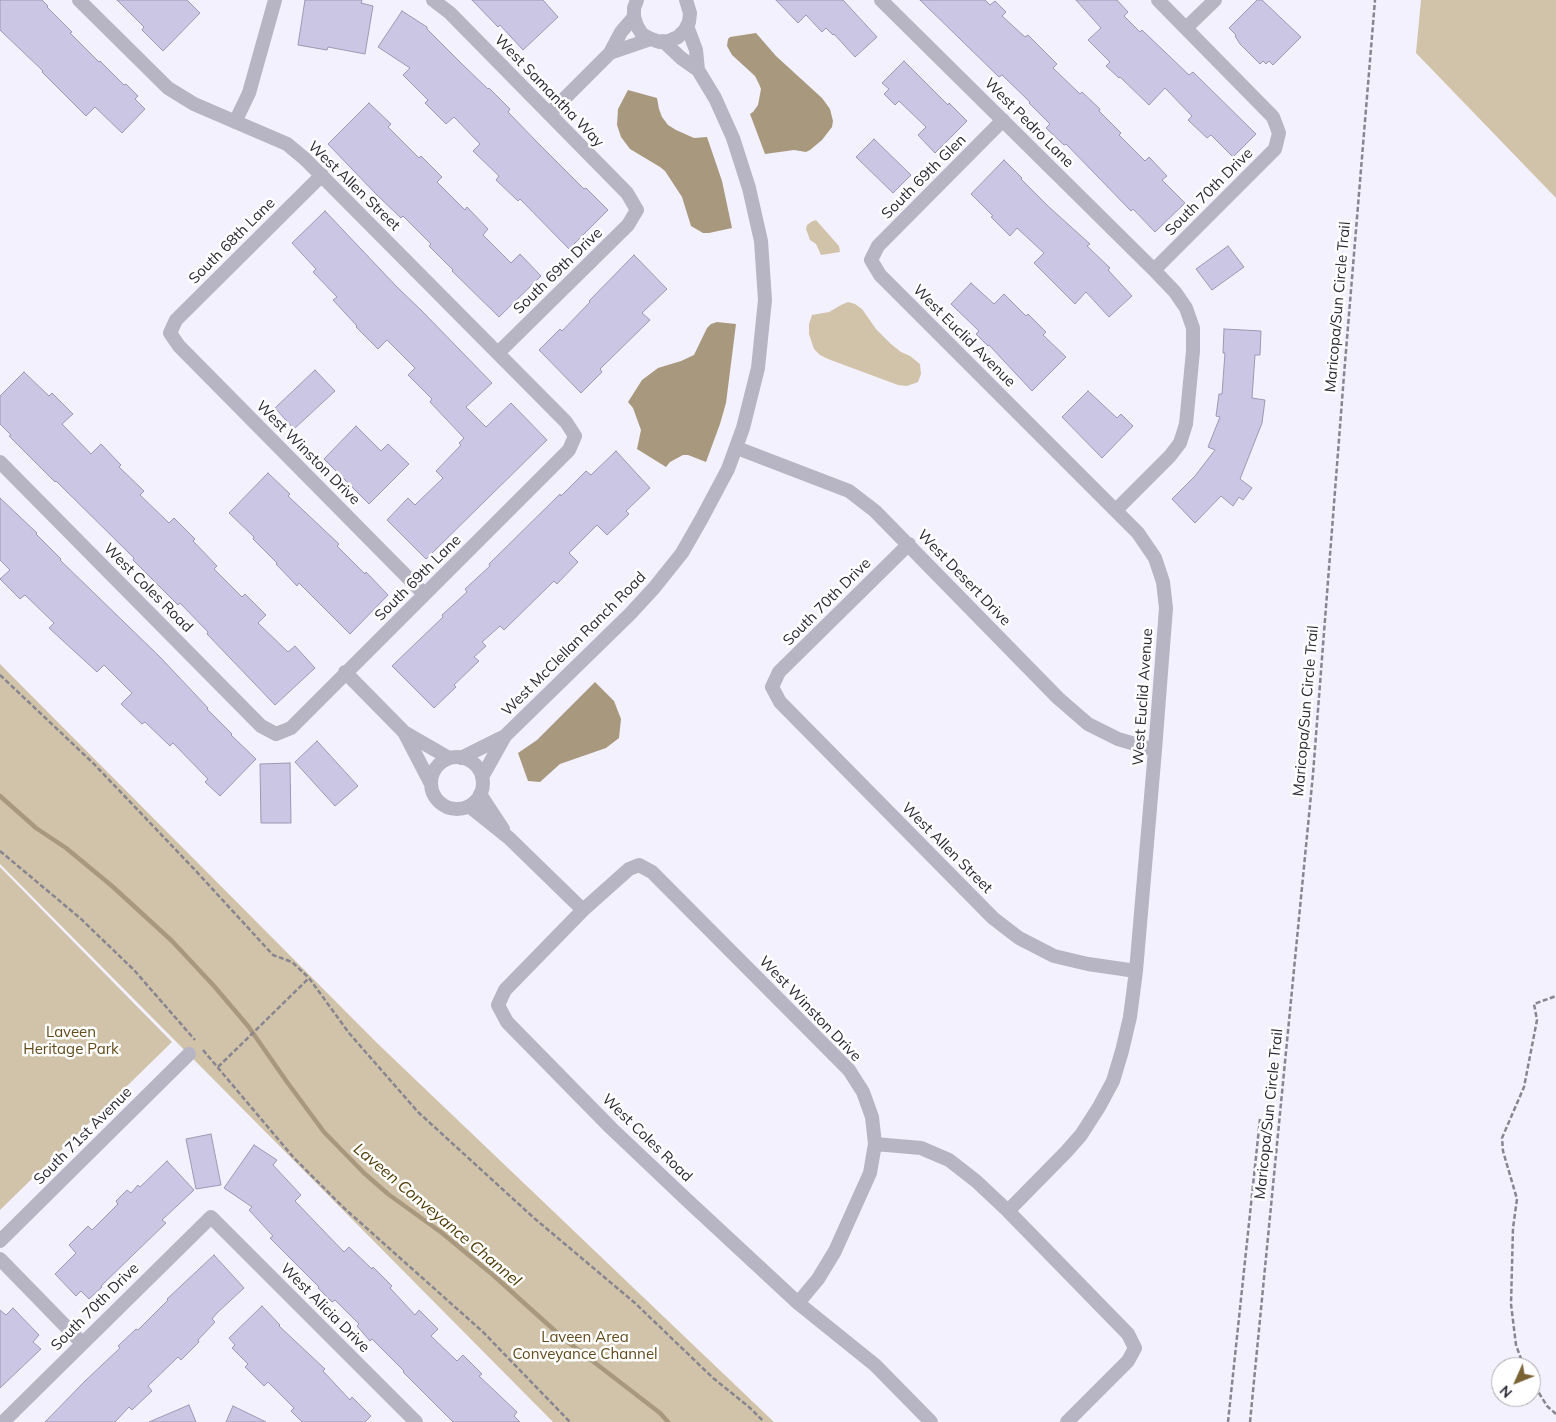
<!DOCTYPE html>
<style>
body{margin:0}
#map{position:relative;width:1556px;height:1422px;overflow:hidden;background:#f3f1fd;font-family:Mulish,sans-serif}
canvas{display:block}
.north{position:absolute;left:1491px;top:1357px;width:50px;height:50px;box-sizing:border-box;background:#fff;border:1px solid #aaa9ae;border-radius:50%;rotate:226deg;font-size:14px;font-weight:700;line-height:20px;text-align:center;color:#2b2934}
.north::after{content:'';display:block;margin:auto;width:18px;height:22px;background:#7b6334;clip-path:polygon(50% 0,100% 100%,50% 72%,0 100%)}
</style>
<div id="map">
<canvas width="1556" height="1422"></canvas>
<div class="north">N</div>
</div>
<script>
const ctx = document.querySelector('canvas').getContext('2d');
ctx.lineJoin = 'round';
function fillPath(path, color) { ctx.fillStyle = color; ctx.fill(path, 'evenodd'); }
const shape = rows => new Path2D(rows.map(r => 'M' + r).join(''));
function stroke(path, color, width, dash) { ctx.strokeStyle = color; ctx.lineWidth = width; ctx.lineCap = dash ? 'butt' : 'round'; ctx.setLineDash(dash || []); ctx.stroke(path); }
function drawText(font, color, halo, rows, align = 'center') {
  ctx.font = font + ' Mulish,sans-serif'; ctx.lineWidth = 5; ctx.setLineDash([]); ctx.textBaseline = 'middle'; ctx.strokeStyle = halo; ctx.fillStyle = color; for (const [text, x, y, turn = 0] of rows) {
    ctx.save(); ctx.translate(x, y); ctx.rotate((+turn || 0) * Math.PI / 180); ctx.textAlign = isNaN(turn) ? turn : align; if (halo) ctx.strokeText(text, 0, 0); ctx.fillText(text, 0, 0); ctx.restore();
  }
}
fillPath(shape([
 [1421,0,1556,0,1556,198,1416,53],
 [816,220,839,246,840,252,821,255,816,244,810,240,806,229,807,225,811,222],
 [848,302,855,304,862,309,876,329,891,344,901,352,910,356,920,364,921,374,918,382,907,386,898,385,828,359,820,355,814,349,809,334,809,324,812,315,829,312,841,305],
 [0,664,377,1043,774,1422,553,1422,0,864],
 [0,867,172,1042,0,1210]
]), '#d1c3a9');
fillPath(shape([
 [756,33,776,56,822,98,830,109,833,121,832,127,822,140,810,150,806,152,794,150,765,154,750,114,753,112,758,105,761,89,759,84,755,76,732,55,727,46,728,39,730,37],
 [628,90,657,98,659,109,662,117,668,125,676,130,694,138,707,137,722,181,732,228,709,233,703,233,691,226,682,197,665,171,660,167,630,149,621,137,617,125,618,109],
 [717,322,736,324,726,403,720,424,706,462,688,455,683,455,670,462,666,467,637,449,641,430,633,408,628,402,642,380,658,368,681,361,694,355,707,328,711,324],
 [595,682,614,701,621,719,619,738,606,748,560,764,540,782,528,781,518,753,537,740]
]), '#a8997e');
stroke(shape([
 [0,796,36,828,66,848,112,886,172,941,214,986,248,1026,287,1082,324,1132,364,1173,388,1194,442,1233,493,1275,564,1339,660,1413,668,1422]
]), '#a8997e', 4.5);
const building = shape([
 [0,0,42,0,48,6,47,7,72,32,70,33,99,62,100,61,124,85,126,84,138,96,135,99,145,109,122,133,95,107,86,116,42,72,43,71,0,30,0,0],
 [117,0,187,0,200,13,163,51,142,30,144,27,117,0],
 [305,0,362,0,361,3,373,6,365,54,328,47,327,50,298,45,305,0],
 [472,0,543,0,558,17,523,50,500,25,498,27,472,0],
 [776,0,843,0,877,37,855,57,834,34,833,35,826,28,822,32,806,15,798,23,776,0],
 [920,0,985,0,990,5,995,1,1006,12,1002,16,1025,37,1028,35,1057,64,1053,68,1080,94,1082,92,1100,109,1099,111,1121,133,1119,135,1145,161,1149,157,1167,176,1162,180,1185,203,1155,232,1133,209,1131,211,1066,144,1064,145,1046,128,1050,124,1029,103,1030,102,1002,75,999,77,920,0],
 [1076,0,1117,0,1128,12,1124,16,1140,32,1142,30,1189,75,1193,72,1256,134,1233,157,1211,135,1207,138,1188,120,1192,116,1165,88,1149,105,1120,77,1119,78,1106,66,1110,62,1088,40,1101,28,1076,0],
 [1257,0,1262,0,1301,37,1273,65,1269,61,1266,64,1263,61,1260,64,1240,44,1235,36,1236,35,1229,28,1257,0],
 [402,11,427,27,427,29,463,65,488,89,489,88,510,109,508,112,535,140,584,189,586,188,608,210,569,249,520,199,518,201,496,180,499,176,473,151,480,144,454,117,446,124,425,103,428,100,403,75,410,68,378,47,402,11],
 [904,61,948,105,949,103,967,121,935,153,918,135,926,127,899,101,895,105,884,94,889,89,882,83,904,61],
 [369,103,391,124,388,127,419,158,421,156,442,177,437,182,465,210,467,207,488,229,483,235,511,263,520,254,541,276,499,317,452,271,453,270,429,246,431,244,403,216,401,218,376,194,328,144,369,103],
 [874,139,911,175,893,193,856,157,874,139],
 [1004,160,1022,178,1021,179,1049,207,1090,244,1087,246,1110,268,1108,270,1132,296,1109,317,1086,292,1075,304,1034,263,1044,253,1017,228,1010,236,991,217,993,216,971,194,1004,160],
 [325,211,397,287,422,311,492,383,466,407,486,427,511,403,547,440,426,559,387,520,408,498,415,505,443,478,436,471,461,445,459,443,464,438,430,402,432,399,408,375,415,368,387,340,378,349,356,327,357,326,333,300,337,297,313,272,316,269,292,243,325,211],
 [1228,246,1244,267,1212,290,1196,269,1228,246],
 [634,255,667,289,642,313,650,320,600,369,602,372,581,393,539,350,560,329,562,331,590,302,589,301,634,255],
 [971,283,994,304,1004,294,1026,316,1028,314,1046,332,1043,335,1066,357,1032,391,989,345,988,346,976,334,979,331,951,304,971,283],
 [1224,329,1261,331,1260,355,1255,355,1252,398,1265,400,1262,423,1240,479,1252,488,1243,500,1239,497,1233,506,1221,496,1195,523,1172,499,1195,476,1215,450,1208,447,1220,417,1216,416,1219,394,1222,394,1225,353,1223,353,1224,329],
 [315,370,335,391,294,429,275,408,315,370],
 [24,372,49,396,52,393,73,414,62,424,91,454,101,444,121,465,119,467,144,491,140,495,169,523,174,518,195,539,193,541,217,566,214,569,242,597,245,594,266,615,258,623,288,652,295,646,315,668,275,705,207,634,208,632,180,603,178,605,133,560,134,558,56,481,55,482,9,436,11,435,0,424,0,396,24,372],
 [1088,391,1117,418,1121,414,1133,426,1102,458,1062,417,1088,391],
 [356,426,381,451,388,444,409,464,369,504,324,459,356,426],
 [616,451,650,488,626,511,629,514,607,535,597,525,569,553,578,562,557,584,554,581,504,630,500,626,482,642,486,646,474,657,479,661,454,685,456,687,434,708,392,666,443,617,442,615,467,592,465,589,490,566,489,564,560,494,561,496,586,471,591,475,616,451],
 [268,473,290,494,288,496,339,544,337,546,365,574,366,572,388,595,350,634,299,583,297,586,276,564,277,563,253,539,254,537,229,513,268,473],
 [0,498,37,533,36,534,61,559,60,560,160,657,208,708,207,709,232,734,231,735,256,759,220,796,205,782,208,779,173,743,170,746,145,722,142,724,121,704,132,693,104,665,97,672,49,628,54,623,25,595,20,599,0,579,10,570,0,560,0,498],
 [317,741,358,786,335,806,295,762,317,741],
 [290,763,291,823,261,823,260,764,290,763],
 [211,1134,221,1185,196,1189,186,1139,211,1134],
 [254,1145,277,1160,273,1165,301,1195,295,1201,318,1225,344,1252,349,1247,372,1269,373,1267,392,1286,390,1288,415,1315,419,1310,438,1329,431,1336,457,1361,463,1355,482,1374,479,1376,517,1412,514,1416,520,1422,453,1422,403,1372,404,1371,372,1339,370,1341,357,1326,359,1324,335,1300,332,1302,318,1288,319,1287,270,1238,273,1236,249,1210,252,1207,224,1188,254,1145],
 [167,1161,194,1190,162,1220,166,1223,101,1286,102,1287,89,1299,81,1291,76,1296,55,1274,76,1253,69,1245,88,1226,92,1230,118,1204,116,1201,127,1190,131,1193,138,1185,140,1187,167,1161],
 [214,1255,244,1288,217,1313,212,1319,215,1322,198,1340,199,1342,181,1360,178,1357,148,1386,152,1391,132,1410,129,1407,115,1422,45,1422,85,1381,120,1348,118,1346,136,1329,138,1330,168,1300,167,1299,214,1255],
 [262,1306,280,1325,279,1326,325,1369,323,1371,350,1400,352,1397,371,1416,365,1422,302,1422,291,1411,294,1408,268,1382,264,1386,245,1367,248,1364,232,1348,235,1345,229,1338,262,1306],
 [13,1308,39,1335,33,1342,41,1349,0,1388,0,1310,6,1315,13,1308],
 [189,1405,196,1422,149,1422,189,1405],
 [233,1406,266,1422,226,1422,233,1406]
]);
fillPath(building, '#cbc6e4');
stroke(building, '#9c98b4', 1);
stroke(shape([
 [0,675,93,763,195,870,273,955,292,962,309,978,349,1033,418,1112,534,1218,635,1303,713,1378,749,1407,764,1422],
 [0,851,80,918,134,970,195,1040],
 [203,1050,294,1158,344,1208,483,1332,570,1422],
 [218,1067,309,978],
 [1524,1367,1516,1345,1511,1304,1513,1228,1517,1199,1503,1151,1502,1138,1524,1087,1537,1020,1534,1004,1556,996],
 [1531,1380,1547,1406,1556,1414],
 [1228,1422,1260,1119],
 [1250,1422,1313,774,1344,375,1375,0]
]), '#878590', 2.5, [5, 2.5]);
stroke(shape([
 [433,0,450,13,627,193,637,210,628,225,498,353],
 [637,0,634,8,634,17,637,26,642,34,651,39,660,42,669,41,678,37,685,30,689,22,690,13,686,0],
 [881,0,1154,270,1175,292,1186,308,1193,328,1193,351,1186,424,1180,443,1170,456,1116,510],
 [1186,28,1215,0],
 [663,41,681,58,698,70],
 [610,53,651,39],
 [549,114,610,53,621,32,634,17],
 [1003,120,878,246,871,260,880,275,1138,533,1155,558,1163,582,1166,608,1155,750,1136,971,1130,1017,1122,1051,1113,1081,1099,1107,1081,1135,1066,1152,1008,1211],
 [235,122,249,93,275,0],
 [322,175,176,320,170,333,179,346,424,594],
 [1154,270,1275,149,1279,133,1273,117,1158,0],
 [737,448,849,491,875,511,1058,698,1088,724,1118,739,1155,750],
 [0,462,261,726,276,734,291,728,569,450,575,436,566,422,305,159,287,144,194,104,168,88,79,0],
 [909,544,779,672,772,687,780,702,993,918,1019,938,1054,956,1088,964,1136,971],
 [345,672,404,732,449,758],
 [404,732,431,784],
 '431 783a26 26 0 1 1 52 0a26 26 0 1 1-52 0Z',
 [461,758,505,736,630,614,654,588,682,553,702,518,728,469,743,428,758,368,765,300,761,241,749,188,733,138,715,98,698,70,696,50,687,26],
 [482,777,505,736],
 [480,794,503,829],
 [469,806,509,838,583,910],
 [0,1241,189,1054],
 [0,1259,82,1343],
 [798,1303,818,1279,835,1251,870,1173,875,1144],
 [3,1422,211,1217,416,1422],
 [931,1422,875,1365,798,1303,687,1200,611,1128,507,1022,498,1005,505,990,583,910,629,869,639,865,652,872,849,1070,863,1092,872,1117,875,1144,921,1148,949,1160,976,1181,1008,1211,1128,1334,1135,1348,1128,1361,1067,1422]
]), '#b7b5c3', 14);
drawText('15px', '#2b2934', '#fff', [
 ["West Samantha Way",549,91,46],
 ["West Pedro Lane",1029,123,45],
 ["South 69th Glen",924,177,-45],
 ["West Allen Street",354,186,44],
 ["South 70th Drive",1209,192,-45],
 ["South 68th Lane",232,241,-45],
 ["South 69th Drive",558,271,-44],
 ["Maricopa/Sun Circle Trail",1338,307,-85],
 ["West Euclid Avenue",964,336,45],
 ["West Winston Drive",308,453,45],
 ["South 69th Lane",418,578,-45],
 ["West Desert Drive",964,578,46],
 ["West Coles Road",148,588,45],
 ["South 70th Drive",827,602,-45],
 ["West McClellan Ranch Road",574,644,-45],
 ["West Euclid Avenue",1143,697,-86],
 ["Maricopa/Sun Circle Trail",1306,711,-85],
 ["West Allen Street",947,848,45],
 ["West Winston Drive",810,1009,46],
 ["Maricopa/Sun Circle Trail",1269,1114,-84],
 ["South 71st Avenue",83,1136,-45],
 ["West Coles Road",647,1138,44],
 ["South 70th Drive",95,1307,-45],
 ["West Alicia Drive",325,1308,45]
]);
drawText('15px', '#624a1a', '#fff', [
 ["Laveen",71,1032],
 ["Heritage Park",71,1049],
 ["Laveen Area",585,1337],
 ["Conveyance Channel",585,1354]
]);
drawText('italic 16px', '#4f3802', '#fff', [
 ["Laveen Conveyance Channel",437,1215,40]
]);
</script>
